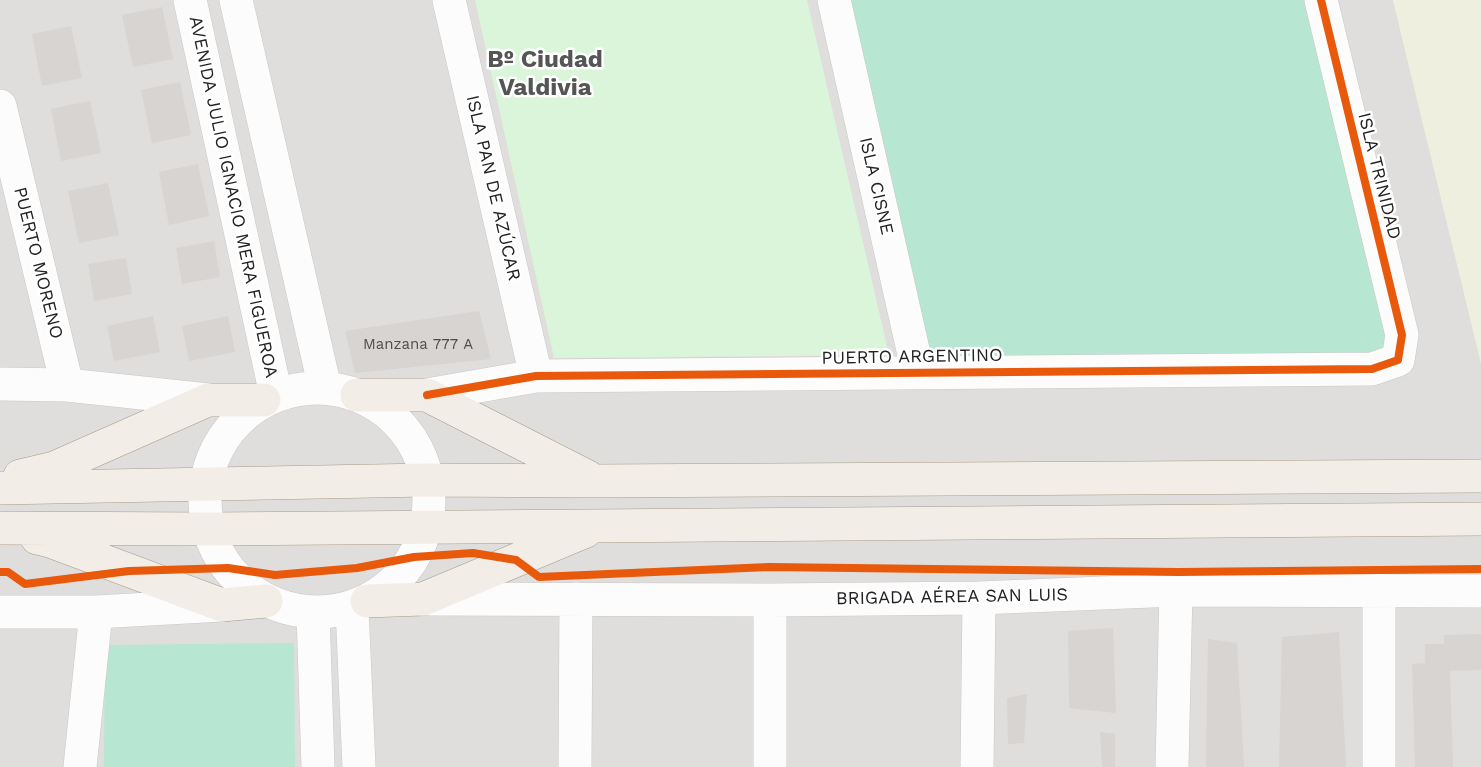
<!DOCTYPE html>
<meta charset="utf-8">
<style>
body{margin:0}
canvas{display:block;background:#f0eeeb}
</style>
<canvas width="1481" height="767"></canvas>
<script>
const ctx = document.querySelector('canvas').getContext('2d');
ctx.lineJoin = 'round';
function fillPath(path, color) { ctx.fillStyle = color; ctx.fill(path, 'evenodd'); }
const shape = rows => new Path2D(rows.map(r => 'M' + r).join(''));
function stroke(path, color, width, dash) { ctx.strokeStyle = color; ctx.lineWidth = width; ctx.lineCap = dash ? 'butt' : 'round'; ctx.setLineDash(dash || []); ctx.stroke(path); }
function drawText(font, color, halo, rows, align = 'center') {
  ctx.font = font + ' "Work Sans",sans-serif'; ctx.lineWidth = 5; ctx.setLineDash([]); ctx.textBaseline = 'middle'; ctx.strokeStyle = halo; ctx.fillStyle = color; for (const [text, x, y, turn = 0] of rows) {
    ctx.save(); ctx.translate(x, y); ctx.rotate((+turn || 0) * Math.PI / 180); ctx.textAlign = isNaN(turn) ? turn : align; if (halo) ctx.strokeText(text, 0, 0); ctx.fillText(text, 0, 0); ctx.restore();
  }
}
fillPath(shape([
 [0,0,1393,0,1481,363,1481,767,0,767]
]), '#dfdedc');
fillPath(shape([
 [1393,0,1481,0,1481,363,1415,91]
]), '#efefdf');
fillPath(shape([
 [475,0,807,0,889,355,554,358]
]), '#daf5da');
fillPath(shape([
 [837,0,1318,0,1396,359,921,368],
 [294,643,295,767,104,767,105,645]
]), '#b7e6d2');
fillPath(shape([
 [162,7,173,59,133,67,122,15],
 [71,26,82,78,42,86,32,34],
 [180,82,191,135,152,143,141,90],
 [90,101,101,153,61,161,51,109],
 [198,164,209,216,169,225,159,172],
 [108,183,119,235,79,243,68,191],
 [214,241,220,277,182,284,176,248],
 [126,258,132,294,94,301,88,264],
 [479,311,491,359,355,373,345,331],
 [153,316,160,352,114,361,107,326],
 [228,316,235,352,189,361,182,326],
 [1113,628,1116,713,1069,708,1068,631],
 [1339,632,1346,767,1279,767,1282,637],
 [1481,634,1481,670,1450,671,1453,767,1415,767,1412,664,1425,663,1425,644,1444,644,1444,635],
 [1208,639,1237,643,1244,767,1206,767],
 [1027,694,1024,743,1008,744,1007,698],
 [1100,732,1115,734,1115,767,1102,767]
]), '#d7d4d2');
const minor = shape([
 [190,0,276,395],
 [236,0,325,388],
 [449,0,536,376],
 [834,0,918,372],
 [0,106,67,385],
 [0,384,67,385,208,400],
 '205 500a112 112 0 1 1 224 0a112 112 0 1 1-224 0Z',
 [427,395,536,376,1372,369,1398,360,1402,335,1321,0],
 [423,599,770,600,979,598,1176,590,1481,591],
 [770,600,770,767],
 [352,608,359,767],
 [0,612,96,612,222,605],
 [313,613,318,767],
 [80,767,96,612],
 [575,767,576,599],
 [977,767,979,598],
 [1172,767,1176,590],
 [1379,767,1379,590]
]);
const major = shape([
 [357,395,427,395,588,477],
 [20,476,54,468,208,400,264,400],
 [0,488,427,480,595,481,1481,476],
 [0,528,208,529,1481,519],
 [37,538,50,541,222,605,266,601],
 [367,601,423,599,586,531]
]);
stroke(minor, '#c9c8c7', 34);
stroke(major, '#a79c86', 34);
stroke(minor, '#fdfcfc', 33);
stroke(major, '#f3ede7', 33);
stroke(shape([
 [427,395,536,376,1372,369,1398,360,1402,335,1321,0],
 [0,572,8,572,25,584,129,571,228,568,275,575,357,568,414,557,473,553,516,560,539,577,769,567,1178,572,1481,569]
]), '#e8590c', 8);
drawText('15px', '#4f4e4e', null, [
 ["Manzana 777 A",418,345]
]);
drawText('18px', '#222', '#fff', [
 ["ISLA TRINIDAD",1379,176,76],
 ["ISLA CISNE",876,186,77],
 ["ISLA PAN DE AZÚCAR",493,188,77],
 ["AVENIDA JULIO IGNACIO MERA FIGUEROA",233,197,78],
 ["PUERTO MORENO",38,263,76],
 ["PUERTO ARGENTINO",912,357,-1],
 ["BRIGADA AÉREA SAN LUIS",952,597,-1]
]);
drawText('bold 24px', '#555', '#fff', [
 ["Bº Ciudad",545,60],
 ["Valdivia",545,88]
]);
</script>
